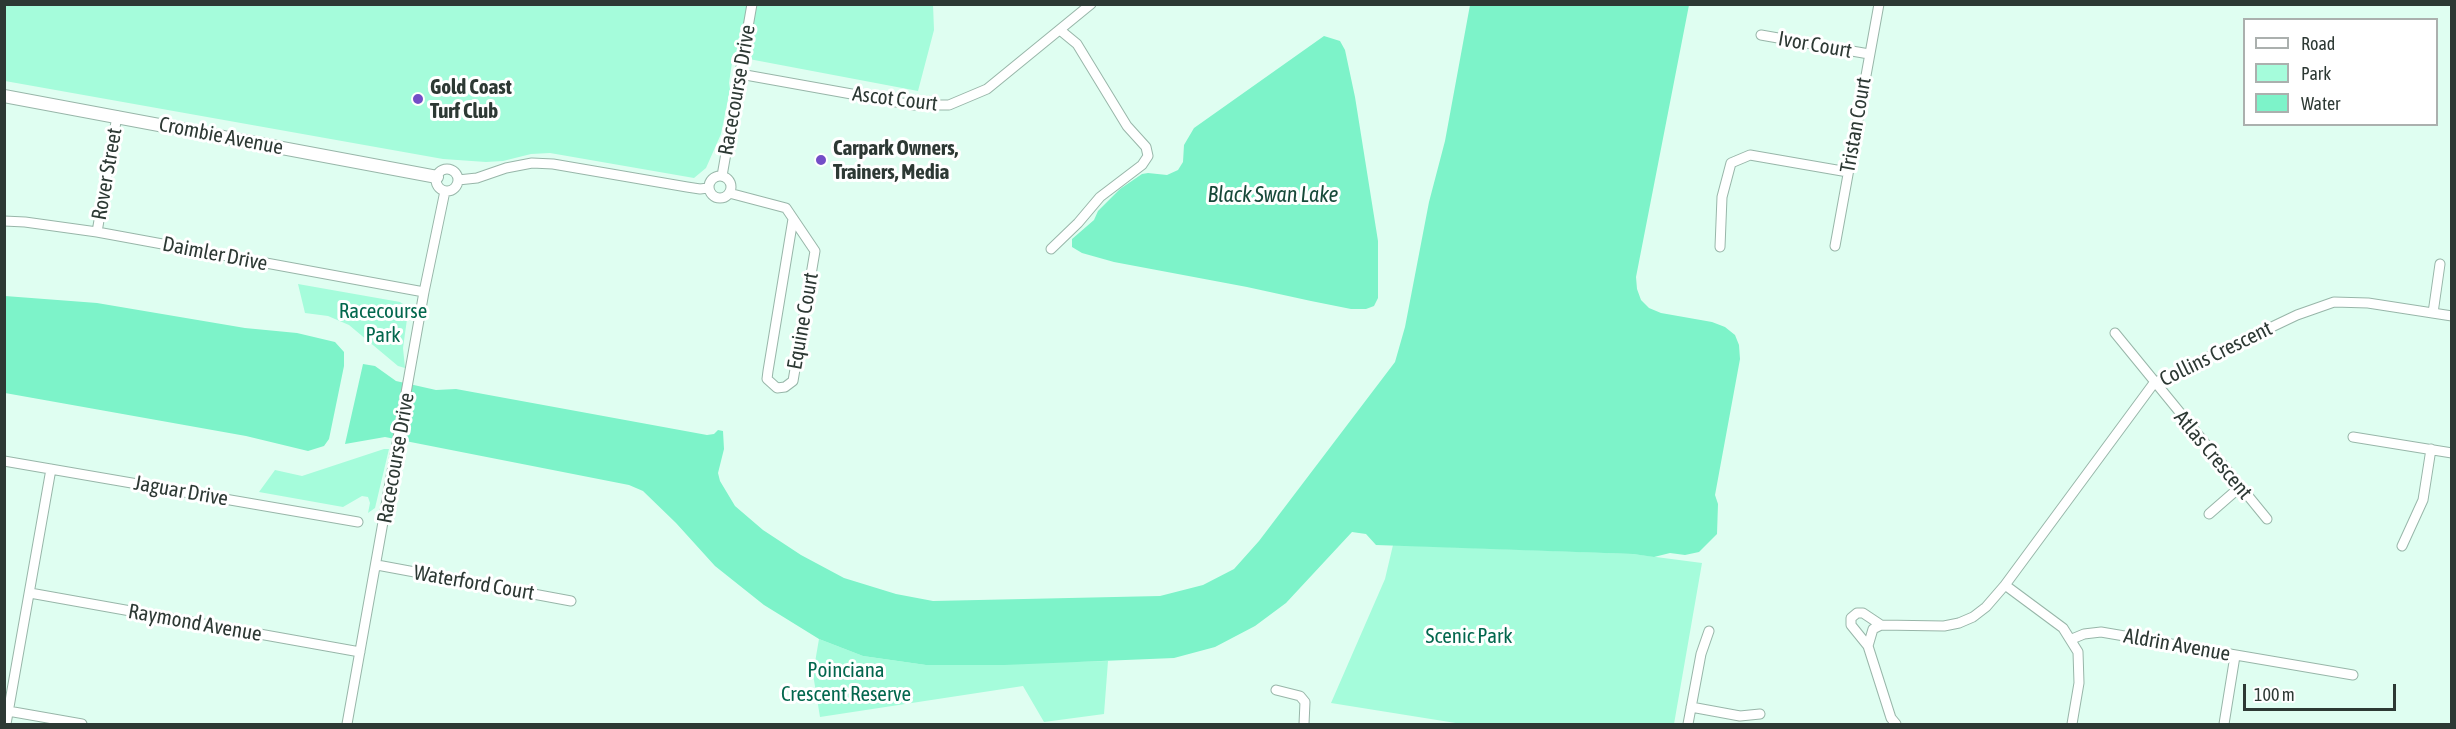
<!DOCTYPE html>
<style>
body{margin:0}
#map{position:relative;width:2456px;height:729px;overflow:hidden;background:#dffef1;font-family:"Asap Condensed",sans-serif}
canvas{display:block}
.frame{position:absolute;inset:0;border:6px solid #2d3934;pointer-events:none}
.legend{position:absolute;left:2243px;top:18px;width:195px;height:108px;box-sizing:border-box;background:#fff;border:2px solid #abb0ae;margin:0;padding:8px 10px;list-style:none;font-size:18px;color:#2d3934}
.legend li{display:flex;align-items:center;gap:12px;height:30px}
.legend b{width:30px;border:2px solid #abb0ae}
.scale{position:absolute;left:2243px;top:684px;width:153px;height:27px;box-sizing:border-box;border:3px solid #2d3934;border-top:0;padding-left:8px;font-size:18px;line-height:21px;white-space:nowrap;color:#2d3934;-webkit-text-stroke:4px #fff;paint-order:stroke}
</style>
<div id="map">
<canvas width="2456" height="729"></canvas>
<div class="frame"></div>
<ul class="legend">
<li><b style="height:8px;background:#fff"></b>Road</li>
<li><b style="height:16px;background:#a5fcdb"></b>Park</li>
<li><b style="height:16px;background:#7df3c9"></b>Water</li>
</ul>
<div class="scale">100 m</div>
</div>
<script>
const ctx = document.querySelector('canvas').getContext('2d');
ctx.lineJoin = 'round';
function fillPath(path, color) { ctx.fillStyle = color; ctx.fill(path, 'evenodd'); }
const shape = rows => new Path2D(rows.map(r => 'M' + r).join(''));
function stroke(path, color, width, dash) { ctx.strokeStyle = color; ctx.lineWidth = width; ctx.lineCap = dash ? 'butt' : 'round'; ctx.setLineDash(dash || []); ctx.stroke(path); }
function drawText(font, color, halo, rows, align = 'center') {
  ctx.font = font + ' "Asap Condensed",sans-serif'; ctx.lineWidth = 6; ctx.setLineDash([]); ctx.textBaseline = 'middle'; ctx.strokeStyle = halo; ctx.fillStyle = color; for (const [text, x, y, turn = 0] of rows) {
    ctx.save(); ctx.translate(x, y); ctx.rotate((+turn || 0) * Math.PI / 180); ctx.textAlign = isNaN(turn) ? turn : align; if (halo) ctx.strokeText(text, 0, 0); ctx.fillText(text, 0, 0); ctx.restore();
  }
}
fillPath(shape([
 [933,4,934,30,918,91,733,56,729,83,730,89,721,134,706,168,694,178,550,153,531,154,503,161,486,162,443,159,5,81,4,5],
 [298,284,400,302,406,306,408,312,403,348,405,368,398,366,349,325,328,316,305,313],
 [384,449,389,449,375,508,368,513,370,503,368,497,362,496,343,507,259,492,275,470,302,476],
 [1393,545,1633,554,1702,563,1674,724,1462,724,1331,703,1385,579],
 [819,639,863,656,926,665,1108,661,1104,714,1044,722,1023,686,820,717,813,674]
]), '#a5fcdb');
fillPath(shape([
 [1470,5,1689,5,1636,277,1637,289,1641,300,1649,308,1661,313,1712,322,1725,327,1735,335,1739,345,1740,359,1715,495,1718,504,1717,534,1699,552,1685,555,1670,553,1654,557,1633,554,1376,545,1366,534,1352,532,1286,603,1255,626,1215,647,1174,658,1004,665,926,665,863,656,819,639,764,605,715,566,676,523,643,491,629,485,385,437,345,444,363,364,375,366,396,381,436,390,456,389,707,435,714,434,718,430,723,431,724,449,718,473,720,481,735,506,763,530,801,555,844,578,896,594,933,601,1160,596,1203,585,1234,569,1259,541,1395,362,1405,327,1429,202,1445,141],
 [1324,36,1340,41,1345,50,1355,97,1378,241,1378,298,1374,306,1366,309,1351,309,1311,301,1247,287,1114,262,1082,253,1072,247,1072,239,1094,220,1098,211,1120,189,1142,174,1148,173,1167,175,1178,170,1183,162,1184,145,1194,128],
 [5,296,97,303,245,328,297,333,335,342,344,352,344,366,329,439,324,446,308,451,246,436,5,393]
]), '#7df3c9');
const minor = shape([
 [1761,35,1869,54],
 [740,74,913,105,949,105,987,89,1091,4],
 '436 180a11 11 0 1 1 22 0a11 11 0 1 1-22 0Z',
 '709 187a11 11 0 1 1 22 0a11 11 0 1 1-22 0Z',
 [722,176,752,4],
 [458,180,477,178,506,168,532,163,553,164,687,187,700,189,708,188],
 [729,193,786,208,815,251,793,381,785,387,777,388,767,379,768,371,793,219],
 [4,221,25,222,97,232,424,292],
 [97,232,117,116],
 [1835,246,1879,4],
 [1720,247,1722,197,1731,163,1750,155,1848,172],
 [1051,249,1078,223,1100,197,1142,165,1148,156,1146,147,1127,126,1077,44,1060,30],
 [2433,313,2440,264],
 [2115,333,2267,519],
 [2353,437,2452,453],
 [4,461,358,522],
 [2209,514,2240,487],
 [2402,546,2423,500,2431,449],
 [377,565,571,601],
 [30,593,360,652],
 [2072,639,2084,634,2101,632,2353,675],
 [1868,646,1851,625,1851,618,1857,613,1863,613,1881,625],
 [1276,690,1300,696,1305,702,1304,724],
 [1691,707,1740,716,1760,714],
 [8,711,82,724],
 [6,724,51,469],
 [347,724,424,292,445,191],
 [1688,724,1701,654,1709,631],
 [1896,724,1891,718,1868,646,1873,629,1881,625,1944,626,1959,623,1973,617,1986,607,2005,585],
 [2072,724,2079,683,2078,652,2063,628,2005,585,2154,383,2297,315,2334,302,2368,303,2452,316],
 [2224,724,2235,656]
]);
const tertiary = shape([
 [4,96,437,177]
]);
stroke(minor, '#98b6a9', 11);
stroke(tertiary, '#98b6a9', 14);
stroke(minor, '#fff', 9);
stroke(tertiary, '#fff', 12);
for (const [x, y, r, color] of [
 [418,99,6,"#734ec7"],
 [821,160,6,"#734ec7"]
]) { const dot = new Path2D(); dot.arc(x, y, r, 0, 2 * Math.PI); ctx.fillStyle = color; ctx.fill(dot); stroke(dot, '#fff', 2); }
drawText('21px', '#2d3934', '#fff', [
 ["Ivor Court",1815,45,10],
 ["Racecourse Drive",737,90,-80],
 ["Ascot Court",895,99,7],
 ["Tristan Court",1856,125,-80],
 ["Crombie Avenue",221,136,11],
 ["Rover Street",107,174,-80],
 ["Daimler Drive",215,254,11],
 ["Equine Court",803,321,-80],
 ["Collins Crescent",2216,354,-26],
 ["Atlas Crescent",2213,455,50],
 ["Racecourse Drive",396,458,-80],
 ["Jaguar Drive",181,491,10],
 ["Waterford Court",474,583,10],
 ["Raymond Avenue",195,623,10],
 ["Aldrin Avenue",2177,645,10]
]);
drawText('bold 21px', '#2d3934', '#fff', [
 ["Gold Coast",430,87],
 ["Turf Club",430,111],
 ["Carpark Owners,",833,148],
 ["Trainers, Media",833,172]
], 'left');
drawText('21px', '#02674d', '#fff', [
 ["Racecourse",383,311],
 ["Park",383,335],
 ["Scenic Park",1469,636],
 ["Poinciana",846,670],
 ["Crescent Reserve",846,694]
]);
drawText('italic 22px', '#174939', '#fff', [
 ["Black Swan Lake",1273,195]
]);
</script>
